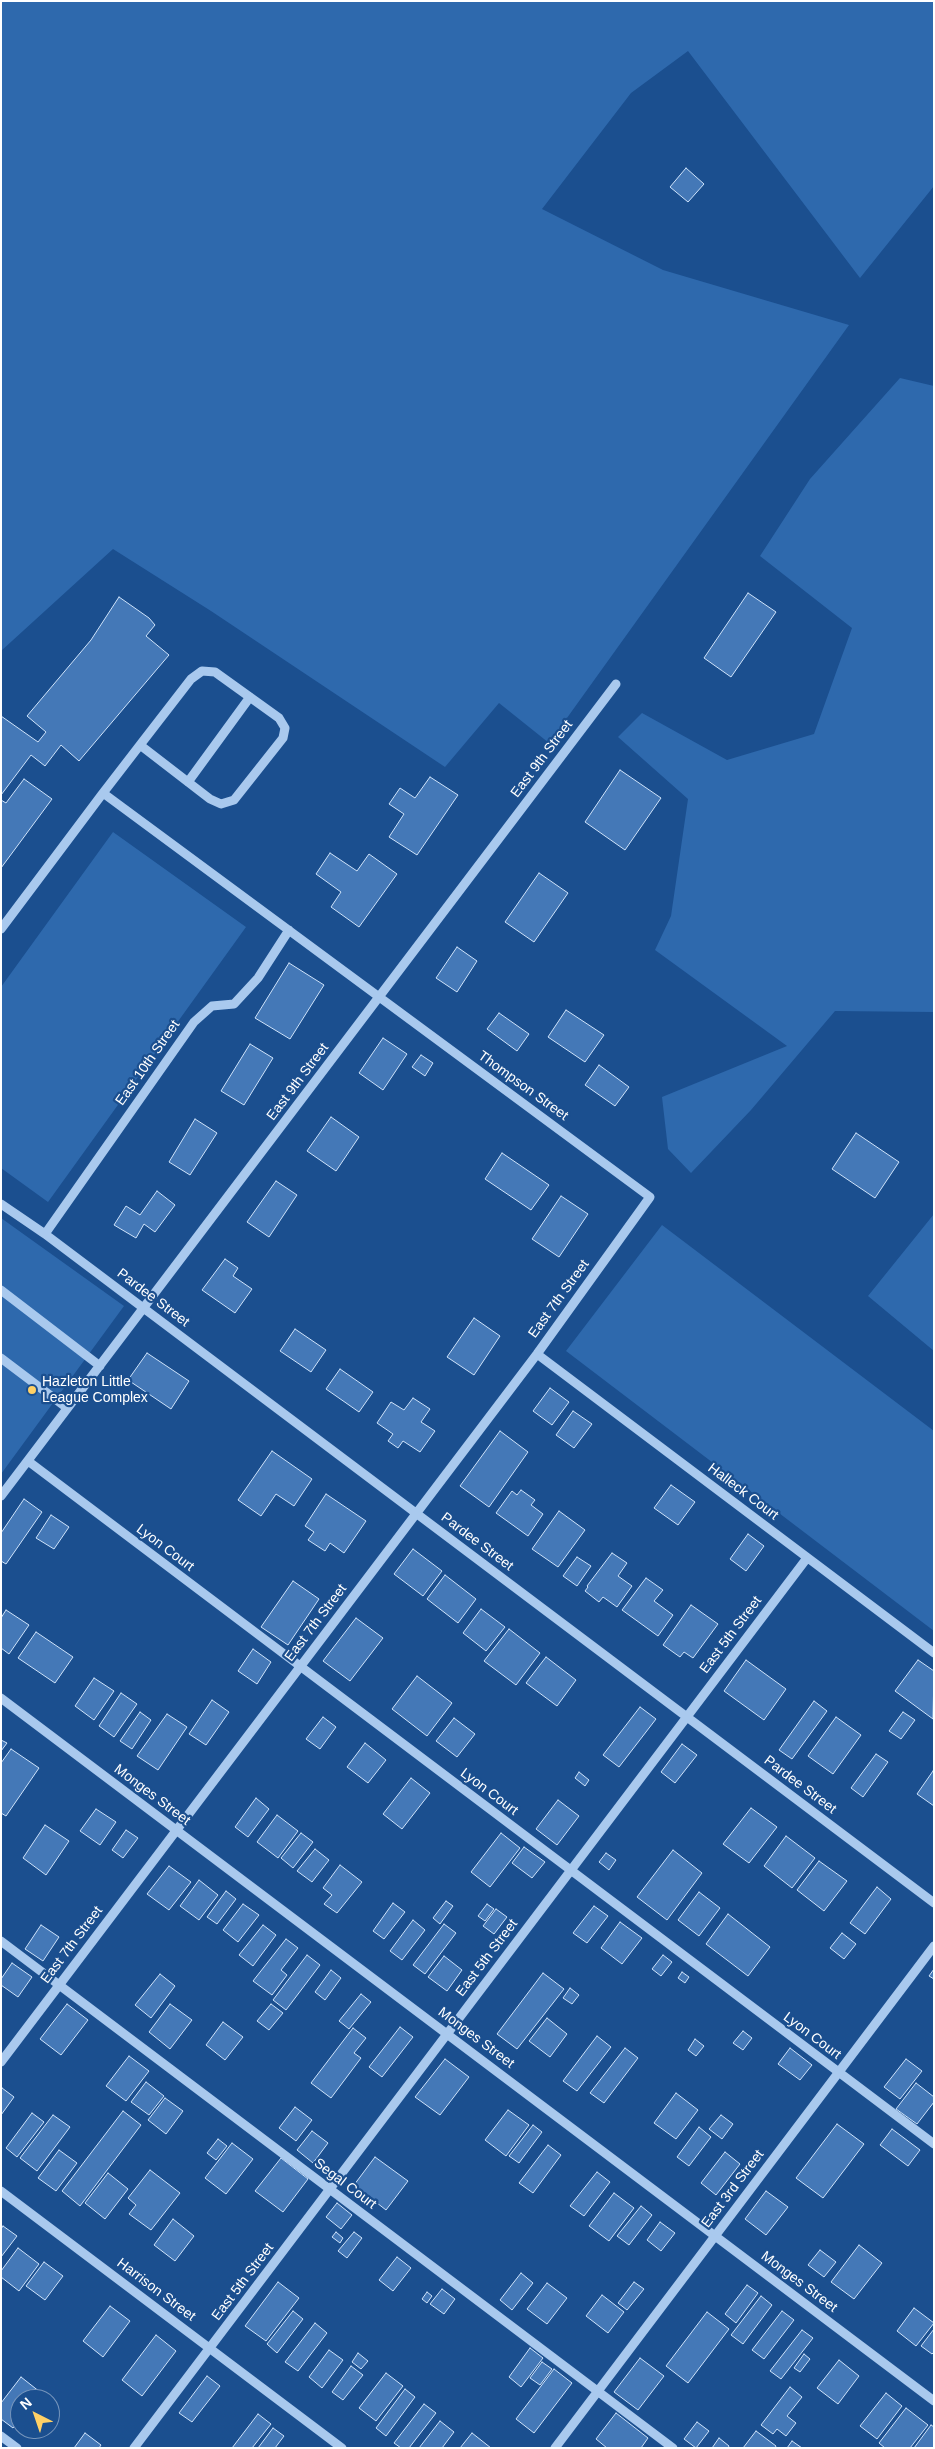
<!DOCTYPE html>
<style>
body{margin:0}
#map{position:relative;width:935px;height:2449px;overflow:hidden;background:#1b4f8f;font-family:Arial,sans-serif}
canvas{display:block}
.frame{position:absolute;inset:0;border:2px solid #fff;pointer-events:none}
.north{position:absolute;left:10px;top:2389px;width:50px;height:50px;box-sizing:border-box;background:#1b4f8f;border:1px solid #7695bc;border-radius:50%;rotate:319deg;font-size:14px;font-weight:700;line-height:20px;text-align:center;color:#fff}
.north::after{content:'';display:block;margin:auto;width:18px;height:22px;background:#ffd166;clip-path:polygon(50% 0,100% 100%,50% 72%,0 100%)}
</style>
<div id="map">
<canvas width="935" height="2449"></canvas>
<div class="frame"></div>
<div class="north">N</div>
</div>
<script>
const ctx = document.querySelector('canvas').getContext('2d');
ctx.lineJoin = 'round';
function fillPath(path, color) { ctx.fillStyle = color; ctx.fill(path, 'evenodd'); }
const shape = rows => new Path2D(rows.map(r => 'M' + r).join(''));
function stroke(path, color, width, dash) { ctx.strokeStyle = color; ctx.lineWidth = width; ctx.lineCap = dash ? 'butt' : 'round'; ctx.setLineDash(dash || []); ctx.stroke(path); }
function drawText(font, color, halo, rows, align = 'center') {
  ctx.font = font + ' Arial,sans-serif'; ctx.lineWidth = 4.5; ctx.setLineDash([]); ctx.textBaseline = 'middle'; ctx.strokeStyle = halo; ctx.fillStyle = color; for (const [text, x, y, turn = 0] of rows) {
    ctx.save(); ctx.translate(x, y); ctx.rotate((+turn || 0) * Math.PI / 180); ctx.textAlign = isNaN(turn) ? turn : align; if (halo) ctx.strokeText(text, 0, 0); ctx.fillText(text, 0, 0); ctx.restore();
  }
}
fillPath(shape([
 [1,1,934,1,934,186,860,278,688,51,631,93,542,209,663,270,849,325,549,743,499,703,445,767,211,611,113,549,1,651],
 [900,378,934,386,934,1012,835,1011,751,1110,691,1173,668,1149,662,1097,787,1046,655,950,671,916,688,799,618,737,642,713,727,760,814,734,852,628,760,556,810,479],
 [113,832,246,927,48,1202,1,1168,1,987],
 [934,1214,934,1351,868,1296],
 [1,1218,124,1306,1,1474],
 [662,1225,934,1431,934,1631,566,1351]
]), '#2e69ad');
const building = shape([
 [686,168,704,184,688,202,670,187,686,168],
 [748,593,776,612,731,677,704,658,748,593],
 [119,597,149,618,155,625,146,636,169,655,79,761,61,745,45,766,31,755,1,795,1,716,38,742,46,732,27,716,91,640,119,597],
 [620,770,661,798,625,850,585,822,620,770],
 [430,777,458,795,417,855,389,837,404,814,389,804,400,788,415,798,430,777],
 [24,779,52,799,1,868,1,800,6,803,24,779],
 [330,853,357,871,369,854,397,874,359,927,331,907,341,892,316,874,330,853],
 [539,873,568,893,534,942,505,922,539,873],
 [457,947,477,961,457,992,436,978,457,947],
 [289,963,324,985,290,1039,255,1018,289,963],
 [566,1010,604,1035,585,1062,548,1037,566,1010],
 [499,1013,529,1034,517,1051,487,1029,499,1013],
 [383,1038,407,1054,383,1090,359,1073,383,1038],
 [250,1044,273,1058,244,1105,221,1091,250,1044],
 [421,1055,433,1063,425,1076,412,1067,421,1055],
 [599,1065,629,1087,615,1106,585,1085,599,1065],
 [331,1117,359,1137,336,1171,307,1151,331,1117],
 [195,1119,217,1133,190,1175,169,1162,195,1119],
 [856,1133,899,1162,875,1198,832,1169,856,1133],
 [502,1153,549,1185,531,1210,485,1179,502,1153],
 [276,1181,297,1195,269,1237,247,1222,276,1181],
 [157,1191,175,1205,155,1232,144,1224,136,1238,114,1225,126,1206,140,1215,157,1191],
 [561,1196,588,1214,559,1257,532,1239,561,1196],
 [225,1259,238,1268,233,1276,252,1289,235,1313,202,1290,225,1259],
 [474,1318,500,1336,474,1375,447,1357,474,1318],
 [295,1329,326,1350,311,1372,280,1351,295,1329],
 [147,1353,189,1381,171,1409,128,1380,147,1353],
 [340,1369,373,1392,359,1412,326,1389,340,1369],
 [550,1388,569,1402,552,1425,533,1411,550,1388],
 [413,1398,430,1409,421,1422,435,1431,420,1452,403,1441,398,1448,388,1441,393,1434,377,1423,391,1402,404,1410,413,1398],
 [573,1411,592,1424,574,1448,556,1435,573,1411],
 [500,1431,528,1452,489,1507,460,1486,500,1431],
 [272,1451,312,1479,294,1506,276,1494,261,1516,238,1500,272,1451],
 [671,1485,695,1502,678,1525,654,1508,671,1485],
 [521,1490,535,1500,531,1505,543,1514,528,1536,496,1513,512,1491,517,1495,521,1490],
 [326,1494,366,1521,344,1553,330,1543,325,1551,308,1540,314,1532,305,1526,326,1494],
 [24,1499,42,1512,6,1564,1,1561,1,1533,24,1499],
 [559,1511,585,1530,558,1567,532,1549,559,1511],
 [51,1515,69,1527,54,1549,36,1538,51,1515],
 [748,1534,764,1546,746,1571,730,1559,748,1534],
 [413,1549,442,1571,423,1596,394,1574,413,1549],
 [612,1553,627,1563,618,1576,632,1586,617,1607,603,1597,599,1602,585,1591,588,1587,587,1586,612,1553],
 [577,1557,591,1566,577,1586,563,1576,577,1557],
 [445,1575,476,1599,458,1623,427,1599,445,1575],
 [646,1578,663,1590,654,1601,673,1615,658,1636,622,1610,646,1578],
 [293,1581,319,1599,288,1645,261,1627,293,1581],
 [691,1605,718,1624,693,1658,684,1652,680,1657,663,1645,691,1605],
 [481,1609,505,1627,486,1651,463,1633,481,1609],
 [6,1610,29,1625,9,1654,1,1648,1,1618,6,1610],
 [356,1618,383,1638,350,1681,323,1661,356,1618],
 [509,1629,540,1653,516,1685,484,1661,509,1629],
 [36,1632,73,1657,55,1683,18,1658,36,1632],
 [253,1649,271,1662,257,1684,238,1671,253,1649],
 [546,1657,576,1680,557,1706,526,1683,546,1657],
 [746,1660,786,1689,764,1720,724,1691,746,1660],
 [918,1660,934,1671,933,1719,895,1691,918,1660],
 [417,1676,452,1703,427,1736,392,1709,417,1676],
 [94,1678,114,1691,94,1720,75,1706,94,1678],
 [121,1693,137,1704,114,1737,99,1726,121,1693],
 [212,1700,229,1712,206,1745,189,1734,212,1700],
 [814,1701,827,1711,792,1759,779,1750,814,1701],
 [640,1707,656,1719,619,1767,603,1755,640,1707],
 [140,1712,151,1720,132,1749,120,1741,140,1712],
 [903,1712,915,1720,901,1739,889,1731,903,1712],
 [167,1714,187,1727,158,1770,137,1756,167,1714],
 [323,1717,336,1727,320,1749,306,1739,323,1717],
 [836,1717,861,1735,833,1774,808,1756,836,1717],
 [454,1718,475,1734,457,1757,436,1741,454,1718],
 [1,1740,7,1743,1,1751,1,1740],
 [365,1743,386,1760,368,1783,347,1767,365,1743],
 [682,1744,697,1755,675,1783,661,1772,682,1744],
 [11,1749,39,1768,6,1816,1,1813,1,1763,11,1749],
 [876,1754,888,1762,863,1797,851,1788,876,1754],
 [933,1771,934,1772,934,1806,917,1794,933,1771],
 [579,1772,589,1780,585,1786,575,1778,579,1772],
 [411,1778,430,1793,402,1829,383,1814,411,1778],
 [256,1798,269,1809,248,1837,235,1827,256,1798],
 [558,1800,579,1816,557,1845,536,1829,558,1800],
 [751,1808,777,1827,749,1863,723,1844,751,1808],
 [96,1809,116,1822,100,1845,80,1831,96,1809],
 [277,1815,298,1831,278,1858,257,1842,277,1815],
 [45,1825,69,1841,46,1875,23,1858,45,1825],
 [126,1830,138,1838,123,1858,112,1850,126,1830],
 [301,1833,313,1842,293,1868,281,1858,301,1833],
 [501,1833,520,1848,490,1887,471,1872,501,1833],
 [786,1836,815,1858,792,1888,764,1866,786,1836],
 [524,1847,545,1862,532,1878,512,1863,524,1847],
 [315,1849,329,1860,312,1882,297,1871,315,1849],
 [673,1850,702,1873,667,1920,637,1897,673,1850],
 [606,1853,616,1860,609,1870,599,1862,606,1853],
 [819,1861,847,1881,824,1911,797,1890,819,1861],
 [340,1865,362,1882,337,1913,324,1904,332,1895,323,1888,340,1865],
 [169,1866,191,1882,169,1910,147,1894,169,1866],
 [199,1880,218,1895,199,1920,180,1906,199,1880],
 [877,1887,891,1899,865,1934,850,1923,877,1887],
 [226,1891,236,1899,217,1924,207,1917,226,1891],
 [699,1892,720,1908,699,1936,678,1920,699,1892],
 [446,1901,453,1906,440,1924,433,1918,446,1901],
 [393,1903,405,1912,384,1939,373,1931,393,1903],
 [243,1904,259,1915,238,1942,223,1930,243,1904],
 [487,1904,494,1909,485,1921,478,1916,487,1904],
 [594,1906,608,1916,587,1943,573,1933,594,1906],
 [496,1909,507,1917,494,1934,483,1926,496,1909],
 [728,1914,770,1947,748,1976,706,1944,728,1914],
 [413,1920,425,1930,402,1960,390,1951,413,1920],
 [620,1922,642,1938,622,1964,601,1948,620,1922],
 [444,1924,456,1933,425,1974,413,1965,444,1924],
 [41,1925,59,1937,43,1961,25,1949,41,1925],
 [263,1925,276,1935,253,1966,239,1955,263,1925],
 [842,1933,856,1944,844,1959,830,1948,842,1933],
 [286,1939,298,1948,281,1970,287,1975,272,1995,253,1981,286,1939],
 [307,1955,320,1965,286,2010,273,2000,307,1955],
 [663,1955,672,1962,661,1976,652,1969,663,1955],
 [444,1956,462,1970,447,1991,428,1977,444,1956],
 [12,1963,32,1977,18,1997,1,1985,1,1979,12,1963],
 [934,1969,934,1979,929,1976,934,1969],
 [331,1970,341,1978,325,2000,315,1992,331,1970],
 [682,1972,689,1977,685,1983,678,1978,682,1972],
 [543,1973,564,1989,517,2049,497,2034,543,1973],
 [160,1974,175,1986,151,2018,135,2005,160,1974],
 [570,1988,579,1995,572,2004,563,1998,570,1988],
 [361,1994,371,2002,349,2029,339,2021,361,1994],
 [67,2004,88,2020,61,2055,40,2039,67,2004],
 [170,2004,192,2020,170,2049,149,2032,170,2004],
 [271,2004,283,2013,269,2030,257,2021,271,2004],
 [547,2018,567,2034,550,2057,529,2041,547,2018],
 [223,2022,243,2037,225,2060,206,2045,223,2022],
 [400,2027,413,2037,382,2077,369,2067,400,2027],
 [353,2028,366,2038,354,2053,361,2058,331,2098,311,2083,353,2028],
 [743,2031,752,2038,743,2050,733,2043,743,2031],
 [597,2036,611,2047,577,2091,563,2081,597,2036],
 [695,2039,704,2046,696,2056,688,2050,695,2039],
 [625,2048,638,2058,604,2103,590,2093,625,2048],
 [790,2048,812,2065,800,2080,778,2064,790,2048],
 [129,2056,149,2071,126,2101,106,2086,129,2056],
 [445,2059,469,2077,440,2115,415,2097,445,2059],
 [906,2059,922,2071,900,2099,884,2087,906,2059],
 [146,2082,164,2096,149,2115,131,2102,146,2082],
 [916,2083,934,2097,934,2102,917,2124,896,2109,916,2083],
 [2,2088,14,2097,1,2115,1,2089,2,2088],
 [676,2093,698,2110,676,2139,654,2123,676,2093],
 [165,2098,183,2111,166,2134,148,2120,165,2098],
 [295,2107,312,2120,296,2141,279,2128,295,2107],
 [508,2110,529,2125,506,2156,485,2140,508,2110],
 [123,2111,141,2125,80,2206,62,2191,123,2111],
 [32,2113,44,2122,17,2157,6,2148,32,2113],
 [53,2115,70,2127,37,2171,20,2158,53,2115],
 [721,2115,733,2124,722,2139,709,2129,721,2115],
 [837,2124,864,2144,823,2198,796,2178,837,2124],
 [533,2125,542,2132,519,2163,509,2156,533,2125],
 [699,2127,711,2137,689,2166,677,2157,699,2127],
 [892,2129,920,2150,908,2166,880,2145,892,2129],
 [312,2131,328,2143,313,2163,297,2150,312,2131],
 [218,2139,227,2146,216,2160,207,2153,218,2139],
 [232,2143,253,2159,226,2194,205,2178,232,2143],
 [548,2145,561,2155,533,2193,519,2183,548,2145],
 [59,2150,77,2163,56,2191,38,2178,59,2150],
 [725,2152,740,2164,716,2195,701,2183,725,2152],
 [375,2157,408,2181,386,2210,354,2185,375,2157],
 [281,2158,308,2179,283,2212,255,2191,281,2158],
 [150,2170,180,2193,151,2230,129,2214,136,2205,128,2198,150,2170],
 [597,2172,610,2182,584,2216,570,2206,597,2172],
 [108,2173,128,2189,105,2219,85,2203,108,2173],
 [766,2191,788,2207,766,2235,745,2219,766,2191],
 [614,2193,634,2208,609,2241,589,2226,614,2193],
 [337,2203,352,2215,341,2229,326,2217,337,2203],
 [641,2206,652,2215,629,2245,617,2236,641,2206],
 [173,2219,194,2236,175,2261,154,2245,173,2219],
 [660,2222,675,2233,661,2251,647,2240,660,2222],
 [3,2226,17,2236,1,2257,1,2229,3,2226],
 [336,2232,343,2238,340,2243,332,2237,336,2232],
 [354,2232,362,2238,347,2258,338,2251,354,2232],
 [859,2245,882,2263,854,2299,831,2282,859,2245],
 [18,2248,39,2264,19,2291,1,2277,1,2271,18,2248],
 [820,2250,836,2262,824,2277,808,2265,820,2250],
 [397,2257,411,2268,393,2291,379,2280,397,2257],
 [44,2262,63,2276,45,2300,26,2286,44,2262],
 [521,2273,533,2283,512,2310,500,2300,521,2273],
 [278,2282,299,2298,266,2341,245,2326,278,2282],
 [634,2282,644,2289,627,2310,618,2303,634,2282],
 [547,2283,567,2298,547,2324,527,2309,547,2283],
 [747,2285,758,2293,736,2323,725,2314,747,2285],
 [442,2289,455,2299,444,2314,430,2304,442,2289],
 [427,2292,432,2296,427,2303,422,2299,427,2292],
 [602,2295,624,2312,608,2333,586,2316,602,2295],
 [761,2296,772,2305,743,2344,731,2335,761,2296],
 [110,2306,130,2321,103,2357,83,2341,110,2306],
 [914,2308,934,2323,916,2346,897,2331,914,2308],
 [293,2311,303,2319,277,2353,267,2344,293,2311],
 [782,2311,794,2320,764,2359,752,2350,782,2311],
 [707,2312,729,2329,688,2383,666,2366,707,2312],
 [315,2323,327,2333,298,2371,285,2362,315,2323],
 [934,2329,934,2352,932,2354,921,2346,934,2329],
 [802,2330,813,2338,781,2379,770,2371,802,2330],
 [156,2335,176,2351,142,2396,122,2380,156,2335],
 [530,2348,543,2358,521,2387,509,2377,530,2348],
 [329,2350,343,2360,322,2388,309,2377,329,2350],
 [358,2353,368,2361,361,2369,352,2362,358,2353],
 [804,2354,810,2359,800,2372,794,2368,804,2354],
 [640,2358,664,2376,638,2410,614,2392,640,2358],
 [839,2360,859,2376,838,2404,817,2388,839,2360],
 [542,2362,552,2369,540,2385,530,2378,542,2362],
 [351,2366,363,2375,343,2400,332,2392,351,2366],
 [554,2369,572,2383,534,2433,516,2419,554,2369],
 [386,2373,403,2386,376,2421,359,2408,386,2373],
 [207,2376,220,2386,192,2422,179,2413,207,2376],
 [21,2377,40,2392,35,2399,20,2399,20,2419,13,2428,1,2419,1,2403,21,2377],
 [790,2387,802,2397,787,2416,796,2423,786,2436,777,2429,773,2434,761,2425,790,2387],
 [405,2389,415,2397,386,2436,376,2428,405,2389],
 [886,2393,902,2406,877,2439,860,2426,886,2393],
 [424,2404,436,2413,409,2448,401,2448,394,2443,424,2404],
 [906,2408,928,2425,910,2448,885,2448,879,2443,906,2408],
 [616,2413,648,2438,641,2448,607,2448,596,2439,616,2413],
 [258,2414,271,2424,252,2448,232,2448,258,2414],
 [440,2421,454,2432,442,2448,419,2448,440,2421],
 [697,2422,709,2431,696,2448,684,2439,697,2422],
 [931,2425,934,2427,934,2448,914,2448,931,2425],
 [273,2428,284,2436,275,2448,258,2448,273,2428],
 [756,2431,776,2446,775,2448,743,2448,756,2431],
 [85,2433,101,2445,99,2448,74,2448,85,2433],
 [472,2433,491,2448,460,2448,472,2433],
 [719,2438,729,2446,728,2448,712,2448,719,2438],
 [792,2441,802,2448,787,2448,792,2441]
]);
fillPath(building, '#4478b7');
stroke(building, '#cfe3fa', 1);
stroke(shape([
 [188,782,250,697],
 [1,929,103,793],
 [1,1204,45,1234,934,1903],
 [45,1234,194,1022,212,1006,234,1004,258,978,289,930],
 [1,1290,100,1366],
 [537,1354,934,1653],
 [1,1358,67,1408],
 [28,1461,934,2144],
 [1,1496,616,684],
 [1,1698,934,2401],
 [1,1941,673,2448],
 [1,2062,537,1354,650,1197,103,793,140,745,191,679,202,671,215,672,279,718,285,728,283,738,234,800,221,804,210,799,140,745],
 [1,2191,342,2448],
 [1,2436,17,2448],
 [134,2448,807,1558],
 [555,2448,934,1946]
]), '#a9c9ee', 9);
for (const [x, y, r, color] of [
 [32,1390,5,"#ffd166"]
]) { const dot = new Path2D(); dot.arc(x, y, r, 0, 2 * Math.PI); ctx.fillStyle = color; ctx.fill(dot); stroke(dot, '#1b4f8f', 2); }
drawText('14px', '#fff', '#1b4f8f', [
 ["East 9th Street",542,759,-53],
 ["East 10th Street",148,1063,-55],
 ["East 9th Street",298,1082,-53],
 ["Thompson Street",523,1086,36],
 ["Pardee Street",153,1298,37],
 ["East 7th Street",559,1299,-54],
 ["Halleck Court",743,1492,37],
 ["Pardee Street",477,1542,37],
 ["Lyon Court",165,1548,37],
 ["East 7th Street",316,1623,-53],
 ["East 5th Street",731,1635,-53],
 ["Pardee Street",800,1785,37],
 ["Lyon Court",489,1792,37],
 ["Monges Street",152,1795,37],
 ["East 7th Street",72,1945,-53],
 ["East 5th Street",487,1958,-53],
 ["Lyon Court",812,2036,37],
 ["Monges Street",476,2038,37],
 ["Segal Court",345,2184,37],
 ["East 3rd Street",733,2189,-53],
 ["East 5th Street",243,2282,-53],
 ["Monges Street",799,2282,37],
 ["Harrison Street",156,2290,37]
]);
drawText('14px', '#fff', '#1b4f8f', [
 ["Hazleton Little",42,1382],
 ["League Complex",42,1398]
], 'left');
</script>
